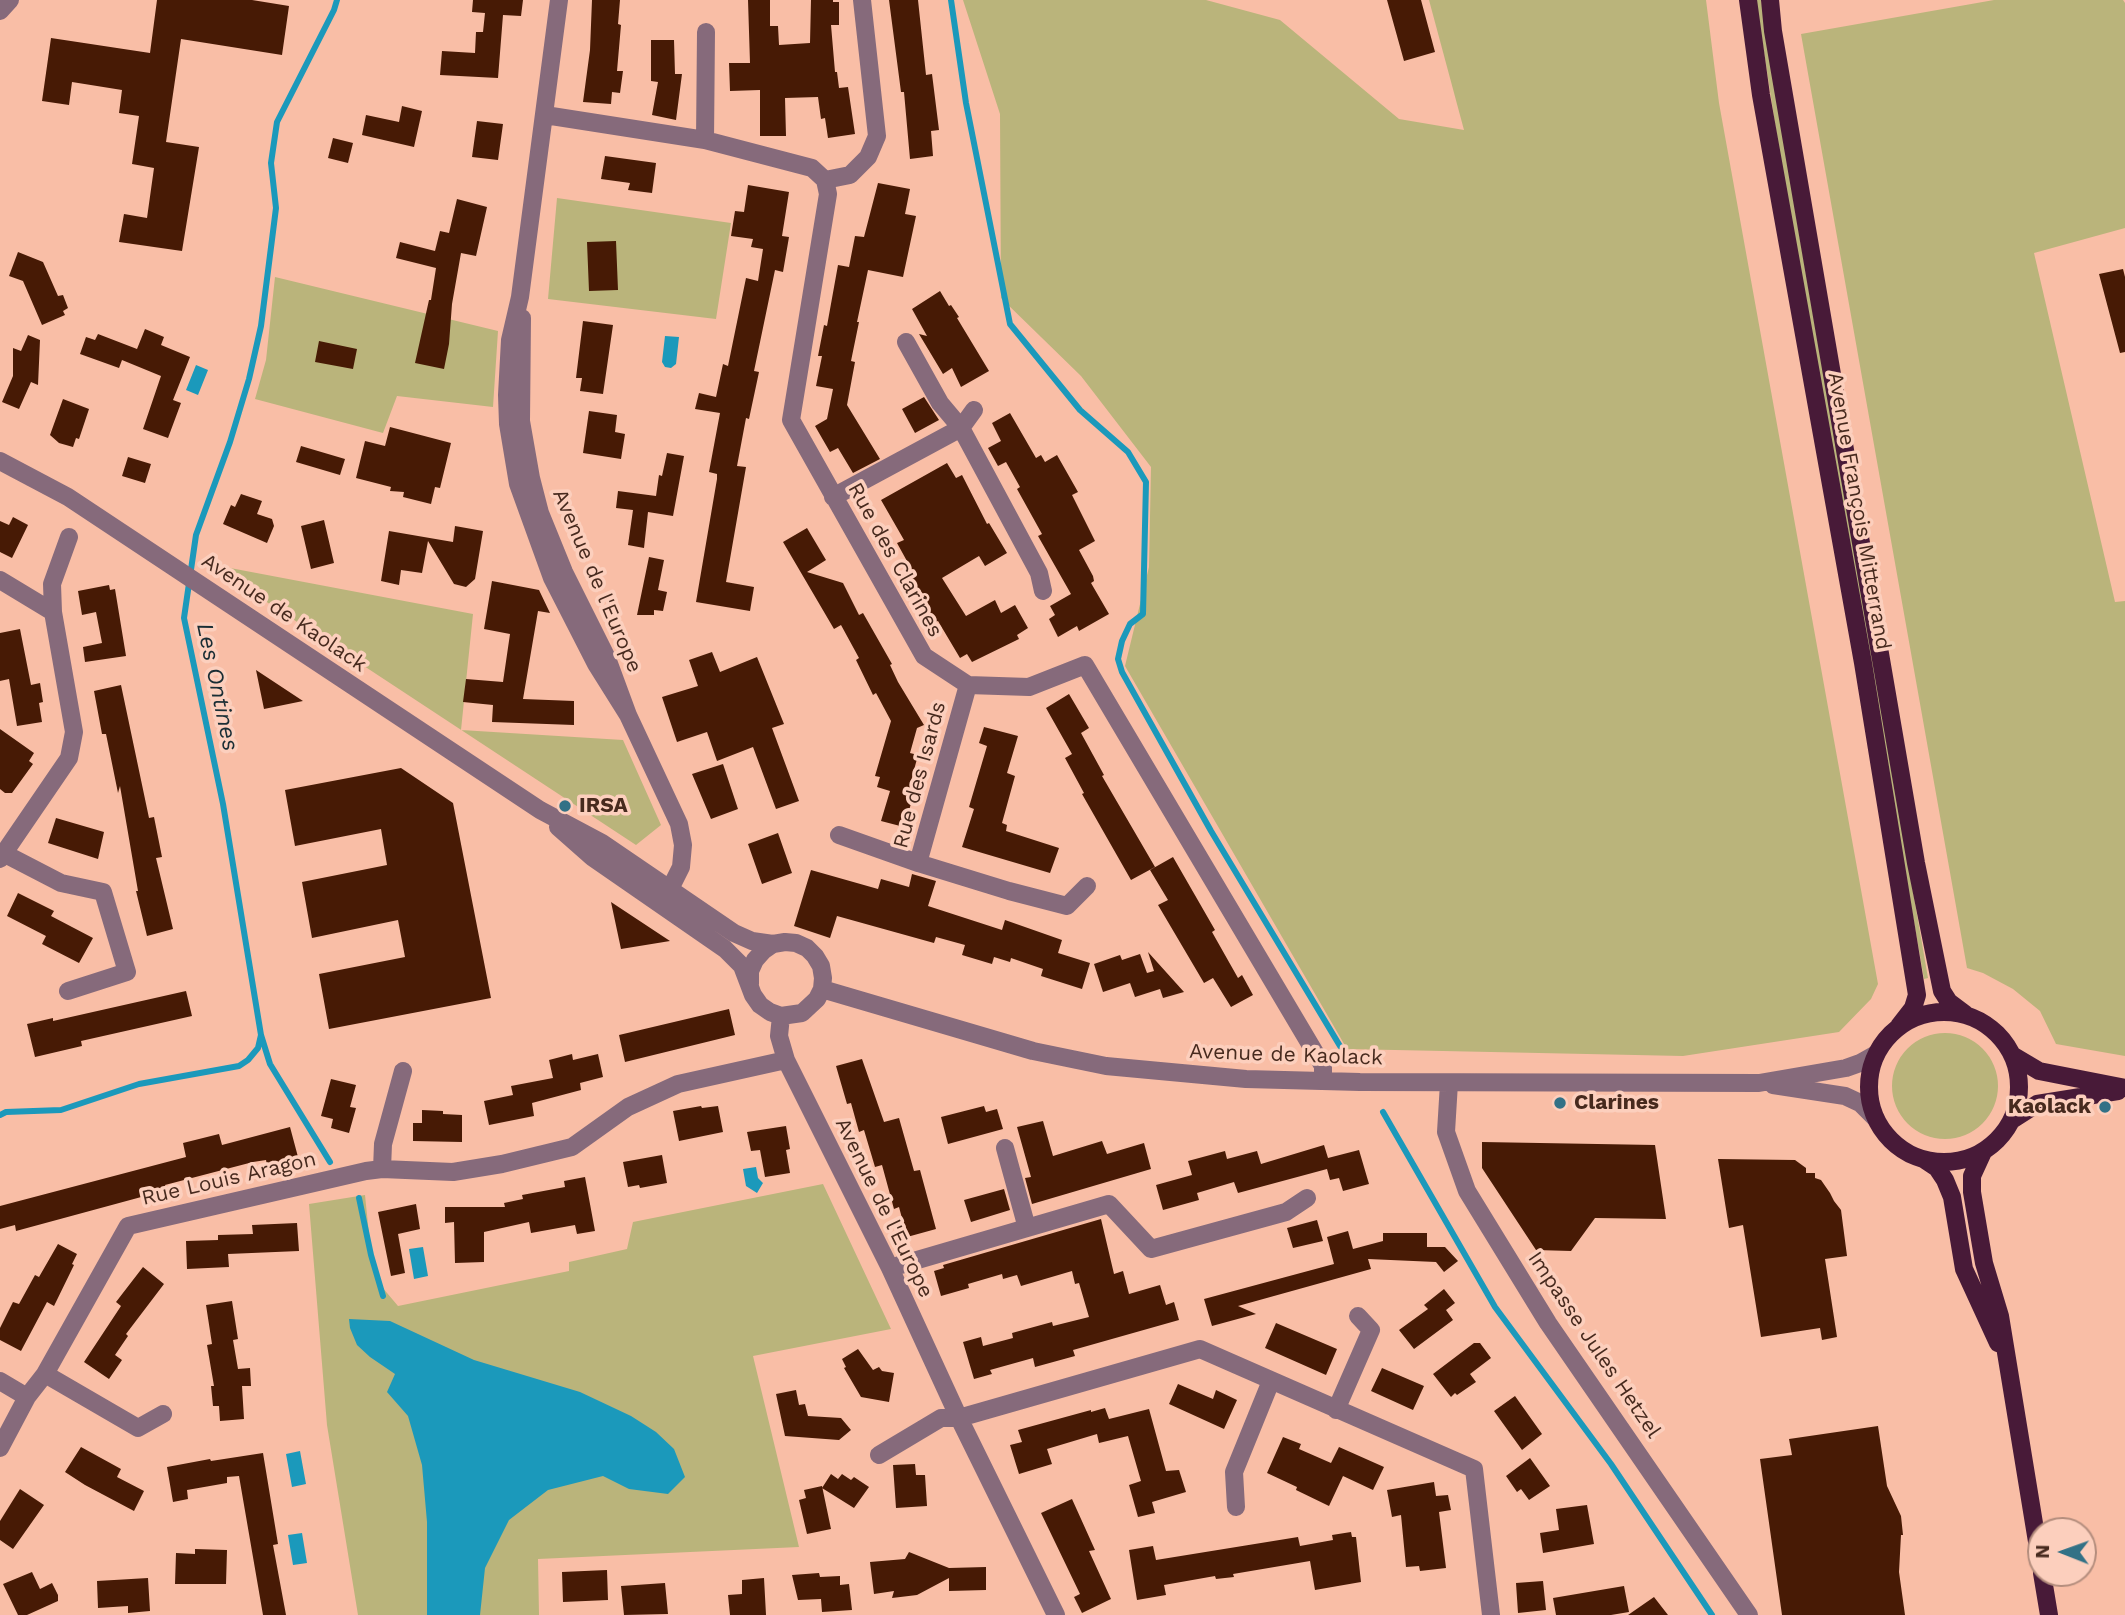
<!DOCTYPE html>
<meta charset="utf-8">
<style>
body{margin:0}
#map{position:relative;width:2125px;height:1615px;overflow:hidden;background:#f9bea6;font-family:"Work Sans",sans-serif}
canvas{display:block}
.north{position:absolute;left:2027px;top:1517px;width:70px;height:70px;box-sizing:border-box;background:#fccfbd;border:2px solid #b48d7d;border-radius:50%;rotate:271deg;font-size:19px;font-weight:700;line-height:28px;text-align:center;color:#472a1e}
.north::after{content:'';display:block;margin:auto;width:24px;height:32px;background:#327186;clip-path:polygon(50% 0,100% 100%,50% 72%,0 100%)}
</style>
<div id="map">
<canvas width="2125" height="1615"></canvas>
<div class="north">N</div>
</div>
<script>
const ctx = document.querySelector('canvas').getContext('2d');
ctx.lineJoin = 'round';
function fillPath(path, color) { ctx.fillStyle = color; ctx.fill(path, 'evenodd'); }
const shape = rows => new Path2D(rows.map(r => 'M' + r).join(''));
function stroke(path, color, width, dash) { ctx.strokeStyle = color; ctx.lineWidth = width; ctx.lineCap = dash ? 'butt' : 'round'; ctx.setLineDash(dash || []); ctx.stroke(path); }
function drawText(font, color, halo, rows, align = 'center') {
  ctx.font = font + ' "Work Sans",sans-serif'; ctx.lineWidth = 7; ctx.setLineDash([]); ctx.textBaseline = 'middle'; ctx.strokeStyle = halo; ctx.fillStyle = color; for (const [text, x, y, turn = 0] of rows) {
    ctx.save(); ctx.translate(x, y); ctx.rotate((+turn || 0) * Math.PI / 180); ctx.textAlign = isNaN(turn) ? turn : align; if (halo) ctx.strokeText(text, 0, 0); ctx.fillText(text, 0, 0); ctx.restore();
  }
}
fillPath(shape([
 [963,0,1206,0,1280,20,1399,119,1464,130,1429,0,1706,0,1719,103,1878,984,1871,999,1839,1032,1683,1056,1347,1049,1125,666,1149,567,1151,467,1081,376,1001,298,1000,114],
 [1756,0,1761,0,1798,227,1928,978,1924,979,1782,169],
 [1994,0,2123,0,2125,3,2125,228,2034,253,2115,602,2125,601,2125,1056,2056,1044,2040,1011,2013,989,1983,973,1967,968,1801,34],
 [557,198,731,223,716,319,548,299],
 [275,277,498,331,493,407,397,396,383,433,255,399,266,360],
 [209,564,473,614,461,730,623,740,661,825,636,845],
 '1892 1086a53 53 0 1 1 106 0a53 53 0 1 1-106 0Z',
 [823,1184,891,1329,753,1356,799,1547,538,1559,539,1615,358,1615,327,1425,309,1204,365,1195,370,1244,382,1287,398,1306,569,1271,569,1262,627,1249,633,1222]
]), '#bab47b');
fillPath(shape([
 [665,336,679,337,676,364,671,368,665,367,662,362],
 [196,365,208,370,198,395,186,390],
 [756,1167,758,1178,763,1183,757,1193,746,1186,743,1169],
 [423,1247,428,1276,414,1279,409,1249],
 [349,1319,390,1321,474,1360,580,1392,631,1416,656,1432,674,1449,685,1477,668,1494,629,1489,603,1476,548,1490,509,1520,485,1568,480,1615,427,1615,427,1522,422,1465,408,1416,387,1392,395,1374,370,1357,357,1345,350,1328],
 [300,1451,306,1484,292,1487,286,1454],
 [302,1533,307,1563,293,1565,288,1535]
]), '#1b99bb');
stroke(shape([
 [951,0,966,103,1010,324,1080,410,1128,452,1146,482,1143,614,1130,624,1122,641,1118,659,1122,672,1211,831,1340,1046],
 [261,1035,270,1064,330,1162],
 [1383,1112,1495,1307,1611,1464,1712,1615],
 [0,1115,6,1112,61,1110,139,1084,239,1066,248,1060,258,1048,261,1035,223,804,184,618,196,535,230,442,249,379,261,326,276,208,271,163,277,122,334,10,337,0],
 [359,1198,371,1255,383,1296]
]), '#1b99bb', 6);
fillPath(shape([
 [157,0,252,0,289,6,282,55,181,39,166,142,199,147,182,251,119,242,124,214,147,218,154,168,132,164,139,116,119,113,122,90,72,82,69,105,42,101,51,38,150,53],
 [473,0,523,0,521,16,503,15,498,78,440,75,442,51,475,53,476,32,483,32,485,13,472,12],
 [592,0,620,0,618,24,621,25,617,71,623,71,620,93,612,92,611,104,583,102,590,50],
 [748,0,770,0,770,26,778,26,779,45,810,43,811,0,833,0,833,2,839,2,839,25,831,25,835,72,837,72,839,88,848,87,855,134,828,138,825,118,821,119,818,97,785,98,786,136,760,136,760,90,730,91,729,63,750,63],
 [889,0,918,0,926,75,932,74,939,130,931,131,933,156,910,159,904,92,901,92],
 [1387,0,1421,0,1435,52,1404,61],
 [651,40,674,40,675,74,682,74,676,120,652,115,658,82,651,81],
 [402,106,422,111,414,147,362,135,366,115,399,122],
 [477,121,503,124,498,160,472,157],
 [333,138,353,143,348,163,328,158],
 [605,156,656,163,652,193,628,190,630,183,601,179],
 [878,183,910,189,905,214,916,216,903,277,868,270,857,322,859,322,851,361,855,362,847,405,880,459,853,473,838,448,830,452,815,426,827,419,833,389,816,386,822,356,818,356,824,325,827,326,838,265,849,267,855,236,864,237],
 [748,185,789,192,782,236,789,237,783,272,775,270,754,371,759,372,749,419,746,418,737,466,746,467,726,582,754,587,750,611,696,602,717,479,717,474,709,472,720,413,695,409,699,393,716,397,723,364,728,366,746,278,758,281,763,249,751,247,753,239,731,236,735,211,744,212],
 [457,199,487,207,476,256,461,253,452,304,449,344,444,369,415,363,429,300,431,300,436,268,396,258,400,242,435,251,440,231,449,233],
 [616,241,618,290,589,291,587,242],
 [18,252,43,262,58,296,63,295,68,308,63,311,65,315,42,325,23,281,9,276],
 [2123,269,2125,277,2125,352,2120,353,2099,274],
 [940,291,949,306,951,305,959,317,957,318,989,371,961,387,952,368,943,374,919,334,927,336,912,309],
 [583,321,613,325,603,394,580,391,582,378,576,378],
 [145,329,164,337,161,345,190,357,173,400,181,403,168,438,143,429,161,376,122,360,119,368,80,354,86,337,95,340,98,334,137,349],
 [28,335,40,340,38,385,31,382,19,409,2,402,13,376,13,348,21,351],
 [319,341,357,349,353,369,315,362],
 [924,397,939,420,915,433,902,409],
 [63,399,89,409,79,439,76,438,73,447,59,443,50,435],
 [589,411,617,415,615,432,625,434,621,459,583,453],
 [1010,413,1036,458,1041,455,1045,462,1057,455,1078,492,1072,495,1095,541,1079,550,1093,576,1094,581,1091,583,1109,614,1079,631,1077,626,1058,637,1049,619,1055,615,1050,606,1071,594,1038,536,1042,534,1017,489,1020,487,1006,462,998,466,988,448,1001,441,992,423],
 [390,427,451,443,440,488,435,487,431,504,403,497,404,492,390,491,391,487,356,478,365,441,385,446],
 [301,446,345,459,340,475,296,462],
 [667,453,684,456,673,516,648,512,644,548,628,545,633,510,616,508,618,491,656,496,659,475,662,476],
 [128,457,151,464,145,483,122,476],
 [947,463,956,478,962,475,987,524,989,523,1007,553,985,566,979,556,942,578,966,616,995,600,1001,613,1015,605,1028,628,1017,635,1019,639,972,662,967,654,960,658,938,621,935,622,908,575,913,572,897,543,904,540,881,500],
 [241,494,262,501,257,514,272,519,274,526,267,543,223,524,231,505,235,507],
 [13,517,28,525,12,558,0,552,0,521,9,525],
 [324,520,334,563,311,569,301,526],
 [455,526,483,531,475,579,466,587,454,584,428,541,422,573,401,570,399,585,381,581,389,531,453,542],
 [807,528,826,560,807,572,843,583,859,615,863,613,892,664,890,665,898,682,924,725,917,728,910,753,918,755,910,785,916,787,904,827,881,821,890,791,877,787,880,777,875,776,891,721,876,693,873,695,856,660,859,658,841,625,834,629,783,542],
 [649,557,664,560,658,590,667,592,663,611,654,610,654,615,637,615],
 [492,581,539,590,550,613,538,611,523,699,574,701,574,725,492,722,493,705,463,702,466,679,503,682,510,634,484,629],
 [109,585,110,590,115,589,126,656,85,662,83,647,102,643,96,612,82,615,78,591],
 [20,629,31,685,40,683,43,702,39,703,42,722,17,726,9,679,0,681,0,633],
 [712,652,720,672,757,657,784,724,772,728,799,801,776,809,753,747,717,761,707,732,677,742,662,697,698,686,689,660],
 [256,670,303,701,264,709],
 [121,685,149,818,154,817,162,857,156,858,173,929,147,936,136,891,138,891,120,786,118,793,106,734,102,734,94,691],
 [1069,694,1089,728,1081,733,1104,775,1102,776,1155,867,1131,880,1082,794,1084,793,1065,758,1072,754,1046,708],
 [984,727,1018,736,1007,773,1015,776,1002,823,1007,825,1006,831,1059,848,1050,873,962,847,974,809,969,807,987,746,979,743],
 [0,729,34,753,29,761,33,764,12,793,5,793,0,789],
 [723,764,738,809,711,819,692,774],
 [401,768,453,803,491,998,329,1029,319,974,405,957,398,920,312,938,302,882,387,865,381,829,295,846,285,790],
 [56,818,104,832,98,859,48,843],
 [778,833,792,873,762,884,748,844],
 [1173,857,1215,930,1212,932,1238,978,1242,975,1253,995,1231,1007,1213,978,1204,983,1158,905,1168,900,1150,870],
 [811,870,878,889,881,879,909,887,912,874,936,881,928,906,1002,930,1005,920,1062,940,1058,953,1090,963,1082,989,1041,976,1043,969,1011,958,1010,962,994,957,992,964,962,955,965,945,936,937,934,943,837,916,830,938,794,926],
 [18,893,54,911,51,916,93,938,79,963,42,944,46,936,7,916],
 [611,902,670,941,621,949],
 [1148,952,1184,992,1163,998,1160,989,1135,997,1130,983,1103,992,1094,964,1120,955,1122,960,1140,954,1147,973,1154,971],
 [186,991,192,1016,81,1041,82,1046,35,1057,27,1024,53,1018,53,1021],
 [729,1009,735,1035,625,1062,619,1035],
 [572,1054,573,1060,598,1054,603,1077,580,1083,581,1090,532,1103,534,1116,489,1125,484,1101,513,1095,511,1086,553,1078,549,1060],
 [862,1059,884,1122,899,1118,914,1171,920,1170,936,1229,907,1237,899,1207,894,1209,882,1165,875,1167,864,1130,859,1132,851,1103,847,1104,836,1066],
 [331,1079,356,1085,350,1107,356,1108,349,1133,331,1128,333,1119,321,1116],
 [701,1106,702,1108,718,1106,723,1132,679,1141,673,1111],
 [984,1106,986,1112,997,1109,1003,1129,948,1144,941,1117],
 [422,1110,443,1111,443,1114,462,1115,462,1142,413,1141,413,1123,422,1123],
 [1043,1121,1053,1156,1102,1141,1107,1154,1144,1143,1151,1169,1032,1204,1025,1178,1031,1177,1017,1127],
 [786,1126,790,1149,786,1150,790,1173,765,1177,760,1150,751,1151,747,1132],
 [290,1127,298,1157,267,1165,266,1160,253,1162,165,1185,167,1190,16,1231,15,1225,0,1229,0,1206,186,1157,183,1143,219,1134,222,1145],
 [1482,1142,1655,1145,1666,1219,1595,1218,1571,1251,1536,1250,1482,1168],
 [1324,1145,1328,1158,1359,1150,1369,1184,1343,1191,1339,1178,1330,1180,1327,1169,1238,1193,1234,1182,1197,1193,1199,1200,1163,1210,1156,1185,1192,1175,1188,1161,1225,1151,1227,1159,1257,1151,1261,1164],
 [662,1155,667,1183,640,1188,639,1185,628,1187,623,1162],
 [1718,1159,1795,1160,1806,1168,1806,1173,1815,1173,1815,1178,1821,1180,1830,1193,1834,1201,1841,1210,1847,1256,1825,1259,1837,1337,1822,1340,1820,1328,1761,1337,1743,1225,1729,1228],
 [585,1177,595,1231,577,1234,575,1225,531,1233,529,1222,484,1232,484,1262,455,1263,454,1222,445,1223,445,1207,505,1207,504,1203,523,1199,522,1195,565,1187,564,1181],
 [1004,1189,1010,1210,971,1222,964,1200],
 [416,1204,420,1229,398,1234,405,1273,391,1276,378,1212],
 [1101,1219,1114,1274,1123,1271,1129,1294,1160,1285,1166,1305,1174,1302,1179,1320,1073,1350,1075,1356,1035,1367,1033,1358,990,1370,992,1374,974,1379,963,1342,981,1337,983,1346,1013,1338,1012,1333,1052,1322,1053,1326,1089,1317,1079,1283,1075,1284,1072,1271,1021,1286,1017,1275,1003,1279,1002,1274,968,1284,969,1288,941,1296,934,1271,944,1268,943,1265],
 [1317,1220,1323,1241,1293,1248,1287,1228],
 [297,1223,299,1251,228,1254,229,1267,187,1269,186,1241,218,1240,218,1235,253,1234,252,1225],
 [1348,1231,1353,1249,1383,1241,1383,1233,1427,1233,1427,1247,1445,1247,1458,1261,1444,1272,1436,1262,1368,1259,1371,1269,1238,1306,1256,1314,1212,1326,1204,1299,1334,1264,1327,1237],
 [58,1244,77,1254,72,1264,74,1265,54,1306,47,1302,21,1351,0,1340,0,1328,13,1302,19,1304,35,1275,39,1277],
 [143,1267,164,1284,126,1334,128,1336,115,1355,122,1360,109,1379,84,1362,121,1306,116,1302],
 [1444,1289,1455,1303,1446,1310,1453,1320,1414,1349,1399,1330,1428,1309,1424,1305],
 [232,1301,238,1339,233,1340,238,1369,250,1368,251,1386,242,1386,244,1419,220,1421,219,1406,213,1406,211,1386,214,1386,207,1345,212,1344,206,1305],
 [1276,1323,1337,1349,1326,1375,1265,1348],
 [1474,1343,1480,1343,1491,1358,1470,1374,1476,1382,1457,1395,1455,1393,1451,1397,1433,1374],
 [858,1349,873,1370,879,1367,882,1371,894,1373,889,1402,861,1397,844,1368,846,1367,842,1359],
 [1382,1368,1424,1386,1413,1410,1371,1391],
 [1178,1384,1213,1399,1216,1390,1237,1400,1224,1429,1169,1404],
 [796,1390,799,1405,805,1404,808,1416,841,1418,851,1430,839,1440,785,1436,776,1394],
 [1515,1396,1542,1434,1522,1450,1494,1411],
 [1105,1408,1109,1419,1149,1409,1166,1471,1179,1470,1186,1492,1152,1502,1155,1513,1138,1517,1129,1485,1141,1481,1128,1436,1099,1443,1097,1434,1047,1449,1052,1464,1019,1474,1010,1445,1022,1442,1018,1430,1091,1410,1091,1412],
 [1878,1426,1887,1486,1901,1516,1903,1535,1901,1535,1899,1572,1905,1615,1782,1615,1760,1459,1792,1455,1789,1439],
 [1283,1437,1301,1444,1299,1449,1331,1463,1339,1447,1384,1467,1373,1490,1343,1476,1329,1506,1296,1490,1297,1487,1267,1473],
 [81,1447,121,1469,117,1477,144,1491,134,1511,85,1485,65,1472],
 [263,1453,278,1544,273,1545,286,1615,263,1615,239,1476,227,1477,227,1483,187,1490,188,1499,173,1502,167,1467,210,1459,211,1461],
 [1530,1458,1550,1486,1529,1500,1521,1489,1517,1492,1506,1476],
 [915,1464,916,1475,925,1475,927,1506,896,1508,893,1465],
 [831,1474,838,1479,842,1474,851,1480,854,1477,869,1487,854,1508,822,1488],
 [1434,1482,1436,1496,1448,1495,1451,1510,1439,1512,1446,1568,1420,1571,1419,1566,1406,1567,1401,1515,1392,1517,1387,1490],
 [822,1486,831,1529,807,1534,799,1500,806,1498,804,1490],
 [20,1489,44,1505,13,1549,0,1540,0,1521],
 [1072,1499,1095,1550,1089,1551,1111,1599,1082,1613,1074,1597,1080,1594,1041,1513],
 [1587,1505,1594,1544,1543,1553,1540,1533,1559,1530,1556,1509],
 [1351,1532,1352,1537,1356,1537,1361,1582,1315,1590,1310,1561,1233,1574,1234,1577,1216,1579,1215,1576,1164,1585,1166,1595,1137,1600,1129,1550,1153,1546,1156,1560,1298,1537,1300,1546,1333,1540,1332,1535],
 [195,1549,227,1550,226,1584,175,1584,176,1553,195,1554],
 [909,1552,949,1568,986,1567,986,1590,949,1591,949,1578,917,1595,892,1598,894,1591,874,1594,870,1562,905,1559],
 [607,1570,608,1600,563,1602,562,1572],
 [32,1572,40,1589,52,1583,58,1595,58,1601,27,1615,18,1615,3,1584],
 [819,1573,820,1577,840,1576,840,1585,849,1584,852,1610,822,1612,821,1599,798,1600,792,1575],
 [148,1578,150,1611,128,1613,128,1606,98,1608,97,1581],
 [764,1578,766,1615,730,1615,728,1595,742,1594,742,1580],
 [1543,1581,1546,1610,1518,1613,1516,1583],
 [665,1583,668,1614,624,1615,621,1586],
 [1624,1586,1629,1612,1611,1615,1556,1615,1553,1598],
 [1654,1597,1668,1615,1628,1615]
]), '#471a05');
stroke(shape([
 [559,0,520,297,510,340,507,395,508,424,518,484,552,578,596,664,628,715],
 [0,11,10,0],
 [545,115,705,140,812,168,825,180,850,175,868,157,877,136,862,0],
 [705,140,706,32],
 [825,180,828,194,791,420,924,656,968,685,1029,687,1085,665,1323,1066,1323,1081],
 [522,318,521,421,531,478,540,513,564,572,607,658,628,715,679,824,683,845,681,867,670,889,693,927],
 [906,342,940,403,961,428,1039,573,1043,591],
 [0,461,68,497,540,810,602,843,734,933,752,941,773,944],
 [833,497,961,428,974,410],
 [0,580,53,612,74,732,69,758,0,859],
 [53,612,52,584,69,537],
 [968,685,918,863,1009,891,1067,906,1087,886],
 [558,827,592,857,725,949,742,966,753,995,760,1005,770,1012,781,1016,802,1013,817,999,822,989,823,978,821,966,815,956,807,948,796,943,785,942,773,944,763,951,755,960,750,971,750,984],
 [839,835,918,863],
 [5,854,61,883,103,892,127,972,68,991],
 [822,989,1033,1051,1106,1066,1246,1079,1360,1082,1759,1083,1846,1068,1860,1063,1876,1054],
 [781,1016,779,1036,786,1060,890,1268,959,1418,1056,1615],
 [1449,1083,1446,1132,1467,1191,1548,1323,1749,1615],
 [1773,1085,1845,1096,1860,1103,1875,1118],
 [1005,1148,1027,1228],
 [382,1169,383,1144,403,1071],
 [890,1268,1109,1204,1151,1249,1286,1212,1307,1198],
 [45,1374,138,1428,163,1414],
 [0,1381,27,1397],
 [1336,1410,1371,1330,1358,1316],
 [0,1448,27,1397,45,1374,128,1226,366,1171,382,1169,453,1172,502,1164,572,1147,628,1107,678,1084,786,1060],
 [879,1455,941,1418,959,1418,1200,1349,1474,1469,1491,1615],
 [1236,1507,1234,1472,1271,1381]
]), '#866a7b', 18);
stroke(shape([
 [1748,0,1761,95,1863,663,1917,995,1913,1008,1899,1026],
 [1770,0,1773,31,1916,863,1942,991,1949,1002,1965,1014],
 '1869 1087a75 75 0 1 1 150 0a75 75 0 1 1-150 0Z',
 [2012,1055,2039,1071,2125,1088],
 [2012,1120,2037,1104,2118,1091],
 [1983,1152,1972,1176,1972,1192,1984,1263,2000,1316,2041,1566],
 [1925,1160,1937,1168,1945,1180,1952,1197,1964,1269,1998,1343],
 [2042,1573,2049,1615]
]), '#481a38', 18);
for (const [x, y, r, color] of [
 [565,806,7,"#327186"],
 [1560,1103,7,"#327186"],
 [2105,1107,7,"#327186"]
]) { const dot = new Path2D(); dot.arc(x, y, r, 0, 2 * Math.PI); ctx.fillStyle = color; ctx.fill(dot); stroke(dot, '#fccfbd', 2.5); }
drawText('21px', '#472a1e', '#fccfbd', [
 ["Avenue François Mitterrand",1859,511,80],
 ["Rue des Clarines",895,560,61],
 ["Avenue de l'Europe",597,581,67],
 ["Avenue de Kaolack",284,613,34],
 ["Rue des Isards",920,775,-75],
 ["Avenue de Kaolack",1286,1055,2],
 ["Rue Louis Aragon",229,1179,-13],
 ["Avenue de l'Europe",884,1208,64],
 ["Impasse Jules Hetzel",1594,1345,56]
]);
drawText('bold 21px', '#472a1e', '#fccfbd', [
 ["IRSA",579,806],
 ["Clarines",1574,1103],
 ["Kaolack",2091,1107,"right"]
], 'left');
drawText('italic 23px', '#192d34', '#fccfbd', [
 ["Les Ontines",217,687,78]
]);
</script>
